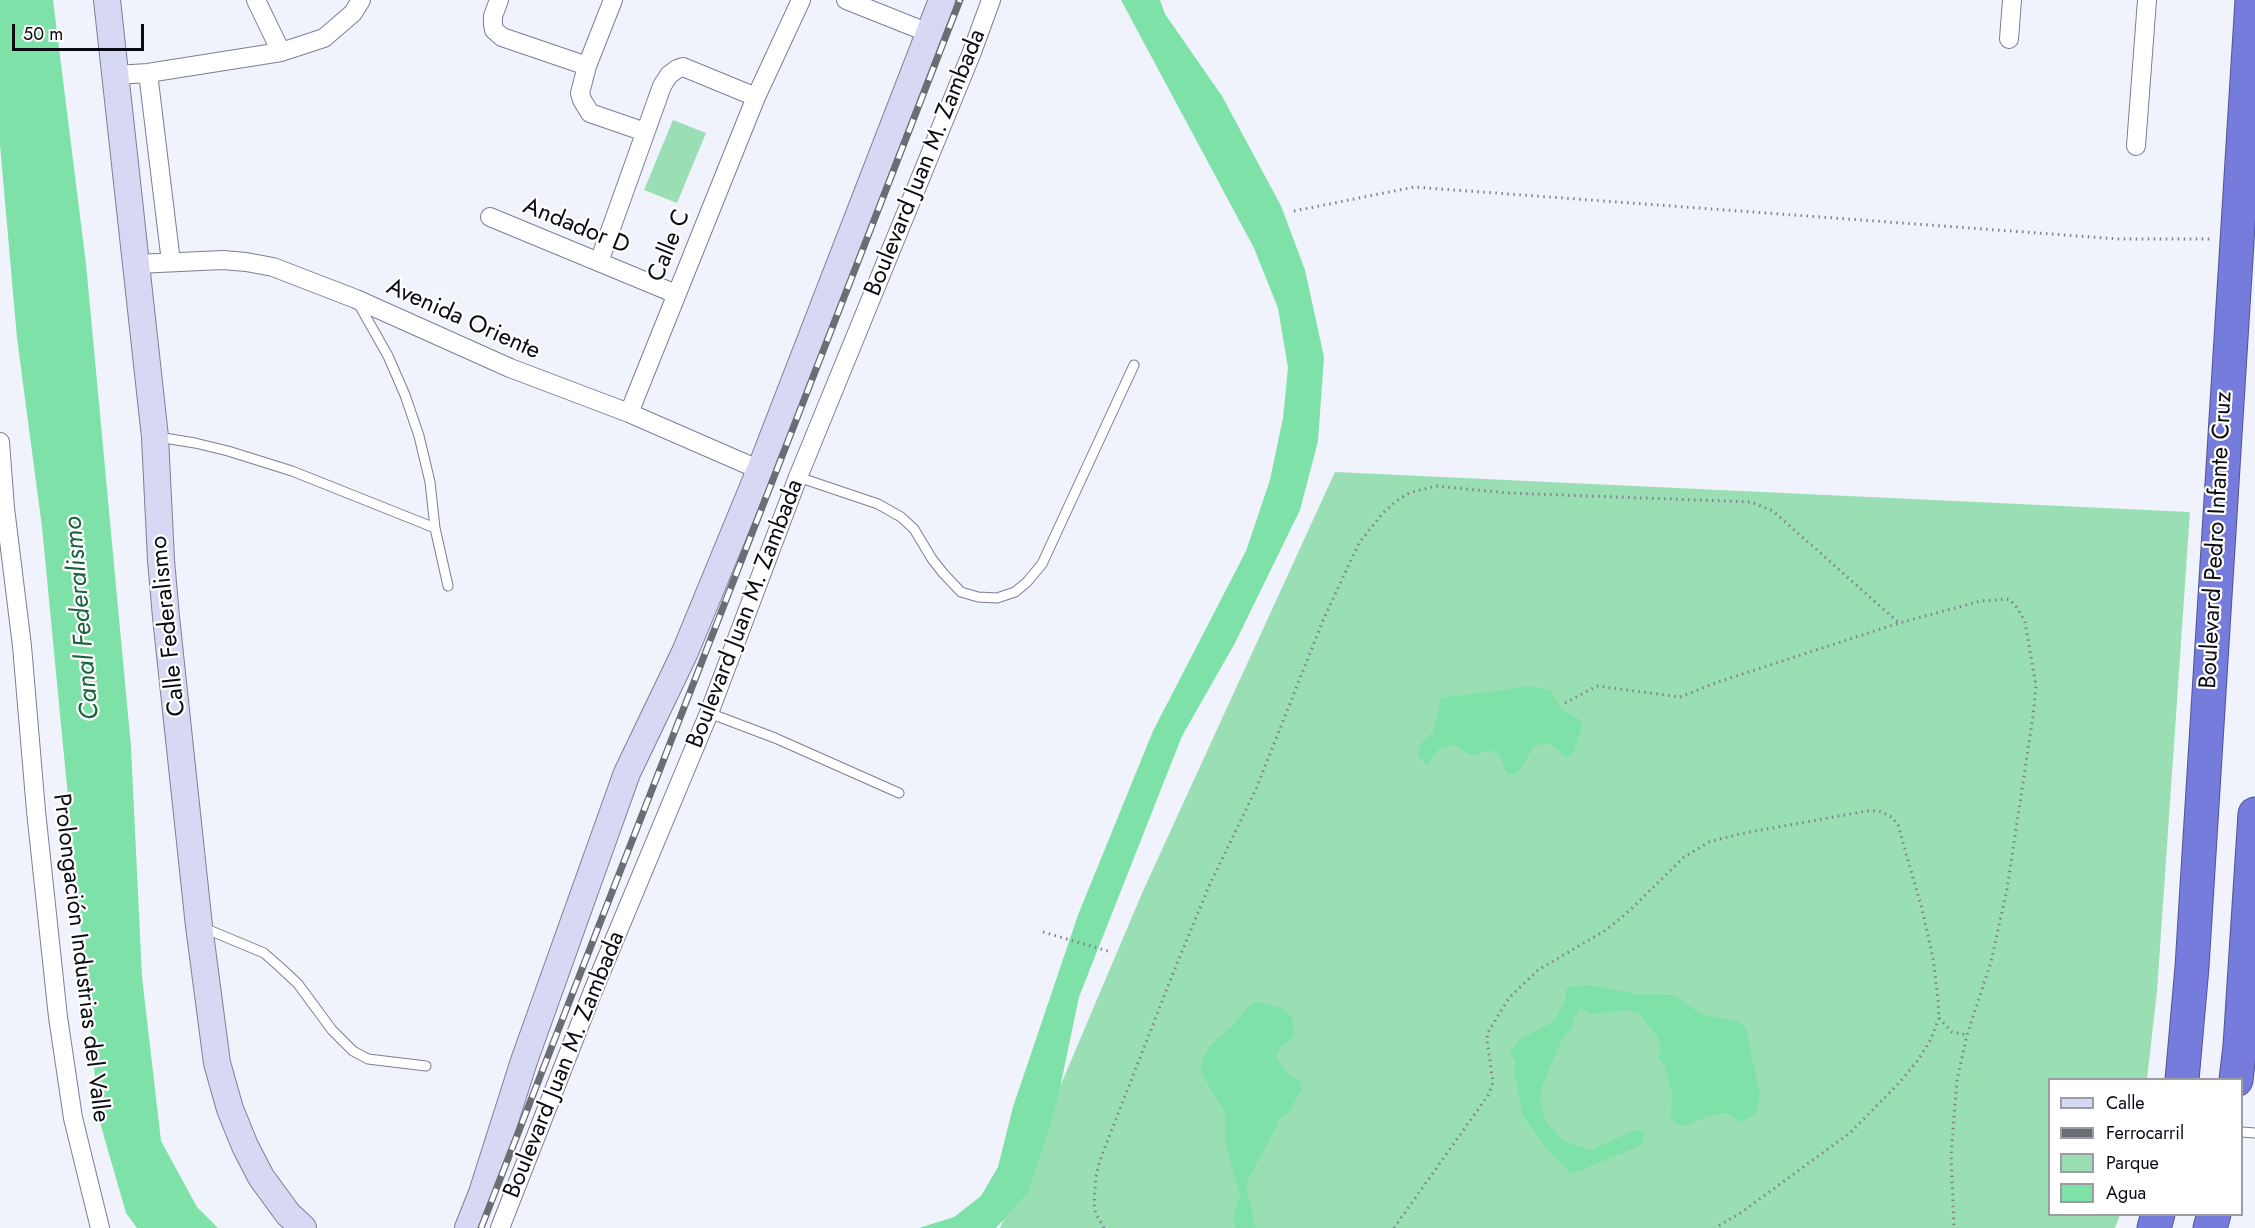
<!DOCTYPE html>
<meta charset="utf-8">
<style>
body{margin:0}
#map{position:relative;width:2255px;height:1228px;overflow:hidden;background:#f0f2fc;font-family:Jost,sans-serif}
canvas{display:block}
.legend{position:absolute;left:2048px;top:1078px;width:195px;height:138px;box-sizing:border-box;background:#fff;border:2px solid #9d9da1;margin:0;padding:8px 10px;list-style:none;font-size:18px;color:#0a0b13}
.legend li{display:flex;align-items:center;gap:12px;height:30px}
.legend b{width:30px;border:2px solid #9d9da1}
.scale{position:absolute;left:12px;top:24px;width:132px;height:27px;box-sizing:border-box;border:3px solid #0a0b13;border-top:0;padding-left:8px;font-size:18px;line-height:21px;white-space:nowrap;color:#0a0b13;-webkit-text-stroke:4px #fff;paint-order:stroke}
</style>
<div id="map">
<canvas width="2255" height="1228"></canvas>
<ul class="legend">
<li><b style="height:8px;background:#d6d8f4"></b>Calle</li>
<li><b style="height:8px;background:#6b6d75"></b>Ferrocarril</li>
<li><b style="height:16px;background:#9adfb4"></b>Parque</li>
<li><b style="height:16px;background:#7ee2a8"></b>Agua</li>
</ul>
<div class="scale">50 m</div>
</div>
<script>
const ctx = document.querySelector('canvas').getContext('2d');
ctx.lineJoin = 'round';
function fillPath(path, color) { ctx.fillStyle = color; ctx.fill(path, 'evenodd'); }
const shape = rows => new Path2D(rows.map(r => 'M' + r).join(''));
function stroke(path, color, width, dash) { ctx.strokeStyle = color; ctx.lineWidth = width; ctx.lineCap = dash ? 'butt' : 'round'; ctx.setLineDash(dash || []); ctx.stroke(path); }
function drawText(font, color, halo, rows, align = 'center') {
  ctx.font = font + ' Jost,sans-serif'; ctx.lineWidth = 4.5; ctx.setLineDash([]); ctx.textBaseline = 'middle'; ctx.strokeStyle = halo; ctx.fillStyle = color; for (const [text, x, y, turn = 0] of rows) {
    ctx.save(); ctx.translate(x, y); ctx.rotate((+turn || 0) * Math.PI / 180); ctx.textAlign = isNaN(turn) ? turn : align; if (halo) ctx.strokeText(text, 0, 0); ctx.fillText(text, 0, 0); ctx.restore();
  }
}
fillPath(shape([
 [673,120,706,133,677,203,644,190],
 [1335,472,2190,512,2157,991,2147,1079,2050,1080,2050,1214,2120,1215,2115,1228,1000,1228,1143,891]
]), '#9adfb4');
fillPath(shape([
 [0,0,53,0,86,264,131,747,142,977,161,1141,197,1207,218,1228,137,1228,126,1213,99,1119,42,527,17,338,0,145],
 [1121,0,1160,0,1165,14,1222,96,1281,206,1305,270,1324,357,1318,441,1300,510,1235,643,1182,736,1079,997,1057,1102,1029,1191,996,1228,919,1228,954,1217,981,1196,998,1167,1013,1107,1078,915,1153,731,1246,551,1270,480,1283,418,1288,368,1278,308,1254,248],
 [1530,686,1551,690,1561,709,1579,719,1582,726,1573,754,1566,757,1549,743,1534,746,1520,770,1514,775,1507,773,1499,754,1488,750,1473,756,1466,753,1455,745,1440,748,1427,765,1417,755,1422,742,1433,732,1441,698],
 [1591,985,1636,994,1672,995,1683,1001,1700,1014,1739,1022,1746,1029,1760,1095,1756,1115,1740,1122,1728,1113,1721,1113,1709,1116,1682,1127,1671,1119,1672,1091,1664,1065,1658,1056,1661,1050,1658,1038,1639,1013,1629,1010,1589,1014,1584,1009,1580,1009,1574,1017,1572,1027,1561,1041,1542,1087,1540,1099,1546,1122,1564,1141,1590,1150,1638,1129,1644,1133,1642,1145,1571,1174,1548,1151,1522,1114,1514,1069,1515,1061,1510,1054,1519,1040,1549,1024,1558,1015,1566,998,1566,990,1570,986],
 [1259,1002,1284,1009,1292,1018,1294,1031,1292,1038,1283,1045,1276,1056,1283,1069,1300,1082,1302,1090,1287,1114,1277,1120,1277,1126,1247,1181,1247,1191,1256,1228,1236,1228,1233,1219,1240,1195,1225,1142,1225,1113,1200,1071,1204,1057,1210,1046,1235,1023,1250,1005]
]), '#7ee2a8');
const lane = shape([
 [357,301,388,356,405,395,419,436,430,482,435,528,448,586],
 [158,437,195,443,228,451,292,471,435,528],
 [798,477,878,504,901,517,914,529,932,559,943,573,961,592,978,597,997,598,1015,592,1027,582,1042,564,1134,365],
 [709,713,775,738,899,793],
 [204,928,264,953,281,968,298,984,332,1030,353,1051,368,1059,426,1066],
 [2242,1132,2255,1133]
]);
const street = shape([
 [256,0,281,52],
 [499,0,493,16,493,24,494,30,502,37,587,66],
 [613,0,587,66,580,93,582,100,590,113,645,132],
 [846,0,929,33],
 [2009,39,2012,0],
 [148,73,171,262],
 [116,75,148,73,281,52,324,38,353,13,361,0],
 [2136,146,2147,0],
 [490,217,676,294],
 [599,262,662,86,669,75,677,69,683,67,756,97],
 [137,264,223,260,246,262,273,267,356,299,510,368,629,413,760,470],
 [629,413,756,97,801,0],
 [0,442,5,508,22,646,36,811,58,1017,73,1118,100,1228],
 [500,1228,593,991,709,713,798,477,972,52,991,0]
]);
const secondary = shape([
 [107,0,155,437,161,560,166,617,199,926,217,1063,230,1109,245,1146,261,1177,288,1214,303,1228],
 [468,1228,482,1193,524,1061,627,773,685,652,760,470,942,0]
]);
const highway = shape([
 [2182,1080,2192,967,2252,0],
 [2236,1080,2240,1046,2255,814],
 [2154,1228,2158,1214],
 [2210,1228,2214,1214]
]);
stroke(lane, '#7c7f96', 11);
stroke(street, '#7c7f96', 20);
stroke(secondary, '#7c7f96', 28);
stroke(highway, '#505496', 35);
stroke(shape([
 [1294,211,1414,187,2119,239,2213,239],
 [1565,703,1597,686,1680,697,1718,682,1899,623,1981,601,2009,599,2018,609,2025,622,2036,686,2033,716,2007,889,1991,962,1967,1035,1957,1080,1951,1155,1954,1228],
 [1043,932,1111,952],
 [1939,1018,1952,1032,1967,1035],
 [1104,1228,1096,1214,1094,1204,1096,1177,1100,1160,1172,976,1209,886,1256,789,1324,618,1359,543,1383,513,1395,502,1409,493,1436,486,1508,493,1751,502,1773,511,1899,623],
 [1394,1228,1489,1094,1493,1082,1487,1040,1488,1032,1509,998,1538,970,1606,930,1627,913,1684,857,1709,842,1739,834,1867,811,1879,811,1892,817,1898,825,1922,909,1933,958,1938,1000,1939,1018,1931,1039,1918,1060,1900,1082,1851,1132,1742,1212,1715,1228]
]), '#80828b', 3, [1.5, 4.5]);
stroke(lane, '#fff', 9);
stroke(street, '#fff', 18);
stroke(secondary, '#d6d8f4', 26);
stroke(highway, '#767cdc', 33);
const rail = shape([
 [481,1228,960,0]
]);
stroke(rail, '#6b6d75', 7);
stroke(rail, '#fff', 4.5, [14]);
drawText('24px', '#0a0b13', '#fff', [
 ["Boulevard Juan M. Zambada",926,163,-68],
 ["Andador D",576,227,22],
 ["Calle C",670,246,-68],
 ["Avenida Oriente",463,320,24],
 ["Boulevard Pedro Infante Cruz",2217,540,-87],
 ["Boulevard Juan M. Zambada",746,614,-69],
 ["Calle Federalismo",169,626,-96],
 ["Prolongación Industrias del Valle",80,958,83],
 ["Boulevard Juan M. Zambada",565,1065,-68]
]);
drawText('italic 26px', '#19623d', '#fff', [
 ["Canal Federalismo",83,618,-95]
]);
</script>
